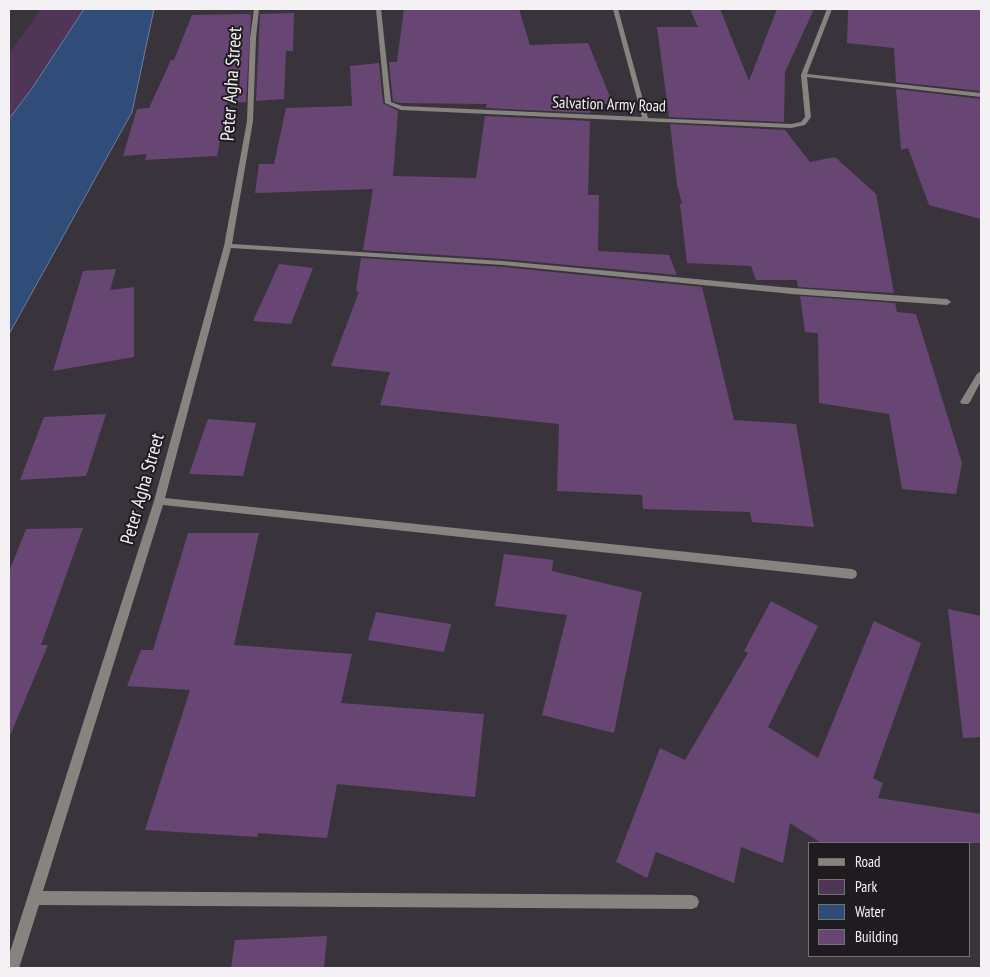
<!DOCTYPE html>
<style>
body{margin:0}
#map{position:relative;width:990px;height:977px;overflow:hidden;background:#39343b;font-family:"PT Sans Narrow",sans-serif}
canvas{display:block}
.frame{position:absolute;inset:0;border:10px solid #f4f1f5;pointer-events:none}
.legend{position:absolute;left:808px;top:842px;width:162px;height:115px;box-sizing:border-box;background:#1f1c20;border:1px solid #747175;margin:0;padding:6px 9px;list-style:none;font-size:15px;color:#f4f1f5}
.legend li{display:flex;align-items:center;gap:10px;height:25px}
.legend b{width:25px;border:1px solid #747175}
</style>
<div id="map">
<canvas width="990" height="977"></canvas>
<div class="frame"></div>
<ul class="legend">
<li><b style="height:6px;background:#878480"></b>Road</li>
<li><b style="height:14px;background:#4f3657"></b>Park</li>
<li><b style="height:14px;background:#304c79"></b>Water</li>
<li><b style="height:14px;background:#684674"></b>Building</li>
</ul>
</div>
<script>
const ctx = document.querySelector('canvas').getContext('2d');
ctx.lineJoin = 'round';
function fillPath(path, color) { ctx.fillStyle = color; ctx.fill(path, 'evenodd'); }
const shape = rows => new Path2D(rows.map(r => 'M' + r).join(''));
function stroke(path, color, width, dash) { ctx.strokeStyle = color; ctx.lineWidth = width; ctx.lineCap = dash ? 'butt' : 'round'; ctx.setLineDash(dash || []); ctx.stroke(path); }
function drawText(font, color, halo, rows, align = 'center') {
  ctx.font = font + ' "PT Sans Narrow",sans-serif'; ctx.lineWidth = 4; ctx.setLineDash([]); ctx.textBaseline = 'middle'; ctx.strokeStyle = halo; ctx.fillStyle = color; for (const [text, x, y, turn = 0] of rows) {
    ctx.save(); ctx.translate(x, y); ctx.rotate((+turn || 0) * Math.PI / 180); ctx.textAlign = isNaN(turn) ? turn : align; if (halo) ctx.strokeText(text, 0, 0); ctx.fillText(text, 0, 0); ctx.restore();
  }
}
fillPath(shape([
 [41,9,84,9,33,87,9,119,9,54]
]), '#4f3657');
const water = shape([
 [84,9,154,9,132,112,9,334,9,119,33,87,84,9]
]);
fillPath(water, '#304c79');
stroke(water, '#6b7e9e', 1);
fillPath(shape([
 [404,9,519,9,530,45,588,43,613,104,591,104,590,113,486,108,487,104,399,103,393,101,389,62,397,62],
 [690,9,720,9,749,81,777,9,814,9,785,72,784,122,669,117,657,27,698,27],
 [848,9,981,9,981,91,896,82,894,48,847,43],
 [294,13,293,51,286,51,284,99,256,101,260,14],
 [246,14,251,15,246,102,227,103,217,156,145,160,147,154,123,156,137,109,149,108,171,60,174,60,192,15],
 [379,63,383,103,398,111,393,176,476,178,485,116,590,121,588,195,599,195,598,251,669,255,677,275,503,259,363,250,373,189,255,193,259,164,274,164,286,108,352,106,350,66],
 [896,89,981,99,981,219,929,205,908,148,901,150],
 [670,124,785,130,810,162,835,157,876,194,894,293,798,287,797,280,756,280,751,266,687,263,680,204,682,203,677,185],
 [361,258,503,267,702,287,734,420,796,424,814,527,752,522,750,512,643,509,642,495,557,491,559,424,380,405,390,372,331,366,359,292,356,291],
 [279,264,313,268,291,324,253,321],
 [116,269,110,290,134,287,134,357,53,371,83,271],
 [800,296,895,303,897,312,916,314,962,463,956,494,902,489,889,414,819,403,818,333,805,332],
 [106,414,86,476,20,480,44,417],
 [208,419,256,423,243,476,189,474],
 [83,528,41,645,48,645,9,738,9,572,26,529],
 [188,533,259,533,234,645,352,654,341,703,484,714,475,797,337,784,327,838,258,833,257,837,145,830,190,690,127,686,141,650,153,650],
 [504,554,553,560,552,571,642,592,614,733,542,715,567,615,495,606],
 [771,601,818,626,768,727,818,758,874,621,921,643,873,778,883,783,878,798,981,814,981,843,821,843,790,823,783,863,741,847,734,883,656,852,647,878,616,862,660,748,685,760,748,653,744,651],
 [948,609,981,616,981,737,963,738],
 [376,612,451,624,444,652,368,640],
 [327,936,324,968,231,968,235,940]
]), '#684674');
fillPath(shape([
 [254,9,259,9,256,38,253,121,232,244,503,261,792,288,947,299,951,302,947,305,792,294,503,265,231,248,165,498,852,569,856,571,857,574,856,577,852,579,163,505,43,891,692,895,697,897,699,902,697,907,692,909,39,905,19,968,9,968,9,955,154,501,224,246,247,121,250,38,254,9],
 [376,9,381,9,391,102,402,106,642,117,613,9,618,9,648,118,791,124,801,122,805,117,801,75,827,9,832,9,807,74,981,93,981,97,807,77,811,117,805,125,791,128,401,110,385,103,376,9],
 [981,371,981,381,970,402,968,404,962,404,960,402,977,374,981,371]
]), '#878480');
drawText('16px', '#f4f1f5', '#1f1c20', [
 ["Salvation Army Road",609,105,2]
]);
drawText('19px', '#f4f1f5', '#1f1c20', [
 ["Peter Agha Street",232,84,-86],
 ["Peter Agha Street",143,489,-74]
]);
</script>
